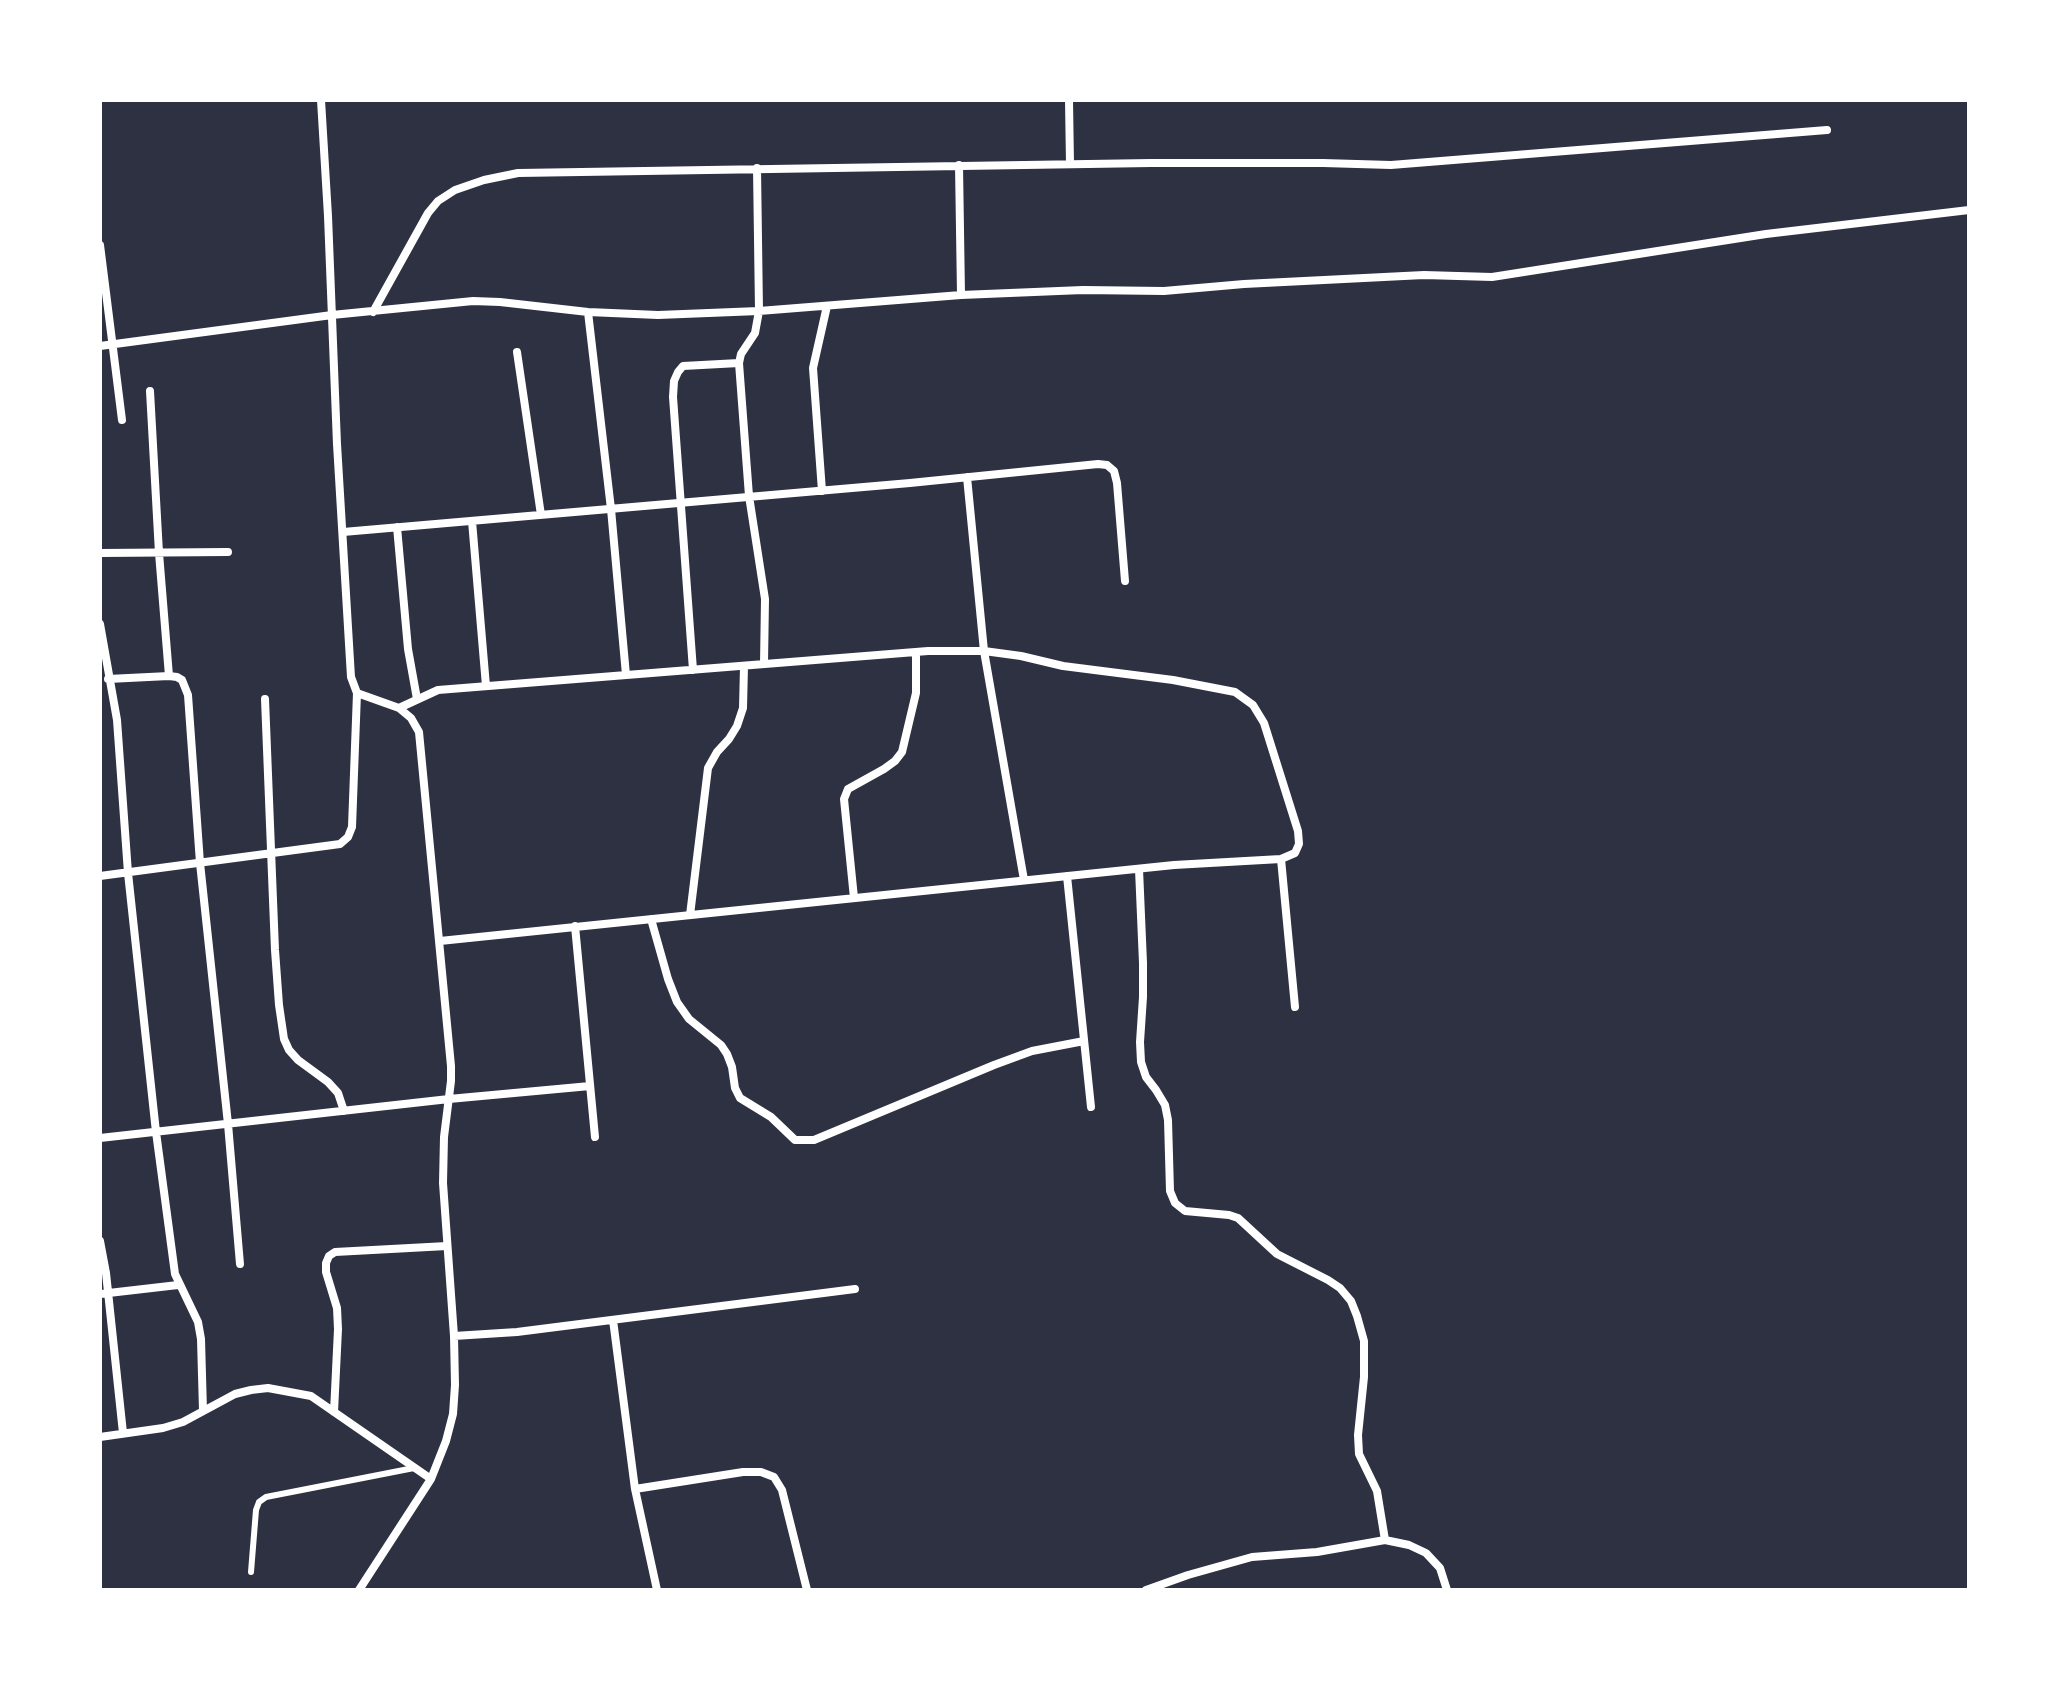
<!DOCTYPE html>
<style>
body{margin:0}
#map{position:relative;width:2069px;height:1690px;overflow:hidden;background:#2d3142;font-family:"Noto Sans",sans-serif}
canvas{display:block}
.frame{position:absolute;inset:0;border:102px solid #fff;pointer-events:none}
</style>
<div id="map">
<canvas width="2069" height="1690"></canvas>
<div class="frame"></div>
</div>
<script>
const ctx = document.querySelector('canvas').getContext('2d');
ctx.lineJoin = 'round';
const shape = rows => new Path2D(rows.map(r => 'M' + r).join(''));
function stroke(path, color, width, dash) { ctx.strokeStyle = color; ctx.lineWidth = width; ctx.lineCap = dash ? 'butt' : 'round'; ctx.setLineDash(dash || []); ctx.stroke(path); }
stroke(shape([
 [251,1572,256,1510,259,1502,266,1497,414,1468]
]), '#fff', 6);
stroke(shape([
 [321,100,328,216,337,444,351,677,357,693,399,708,411,718,419,732,451,1066,451,1081,444,1137,443,1183,454,1336,455,1385,453,1414,446,1441,431,1479,359,1590],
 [1069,100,1070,164],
 [959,165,961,295],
 [757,168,759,311,755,333,741,354,739,363,749,496,765,599,764,664],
 [100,245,122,420],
 [373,312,428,213,438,201,455,190,484,180,518,173,1151,163,1323,163,1391,165,1827,130],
 [588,312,611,509,626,675],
 [100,346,332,315,473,301,500,302,588,312,658,315,759,311,961,295,1083,290,1164,291,1244,284,1424,275,1492,277,1766,234,1969,210],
 [517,352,541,515],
 [150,391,159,553,169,676],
 [967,477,984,651,1024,880],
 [822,491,813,368,827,306],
 [472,521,486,686],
 [397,527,408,649,417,699],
 [343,532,910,483,1098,464,1107,465,1114,471,1117,483,1125,581],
 [100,553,228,552],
 [100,624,117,720,128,873,156,1132,175,1274,198,1322,201,1339,203,1411],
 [693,670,673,397,674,381,678,372,683,366,739,363],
 [108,679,169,676,177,677,182,680,188,695,200,863,228,1124,240,1264],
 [265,699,275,950,279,1005,284,1039,289,1050,298,1060,328,1082,338,1093,344,1111],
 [399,708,438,690,928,651,984,651,1021,656,1063,666,1173,680,1235,692,1253,705,1264,723,1298,831,1299,844,1295,853,1281,859,1174,865,440,941],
 [1281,859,1295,1007],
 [1139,869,1143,963,1143,997,1140,1042,1141,1062,1146,1077,1156,1090,1165,1105,1168,1120,1170,1191,1175,1203,1185,1211,1229,1215,1238,1218,1277,1254,1328,1280,1340,1288,1351,1301,1357,1316,1364,1341,1364,1377,1358,1435,1359,1454,1377,1491,1385,1540],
 [100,876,340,844,348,837,352,827,357,693],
 [1067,876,1091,1107],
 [854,898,844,799,848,789,884,769,895,761,902,752,916,693,916,652],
 [690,915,708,768,717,752,729,739,737,726,743,708,744,666],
 [651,919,668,979,677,1002,689,1019,721,1045,727,1054,732,1067,735,1088,740,1098,771,1117,795,1140,814,1140,994,1065,1032,1051,1084,1041],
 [575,926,595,1137],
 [100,1138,449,1099,590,1086],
 [100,1241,106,1273,123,1433],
 [100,1294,178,1285],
 [613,1320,635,1489,657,1590],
 [454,1336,517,1332,855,1289],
 [334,1412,338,1329,337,1308,326,1272,326,1263,329,1256,335,1252,447,1246],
 [100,1437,163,1428,183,1422,235,1394,251,1390,268,1388,311,1396,431,1479],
 [635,1489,743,1472,761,1472,774,1477,782,1490,807,1590],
 [1146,1590,1188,1575,1252,1557,1317,1552,1385,1540,1409,1545,1426,1553,1440,1568,1447,1590]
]), '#fff', 8);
</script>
